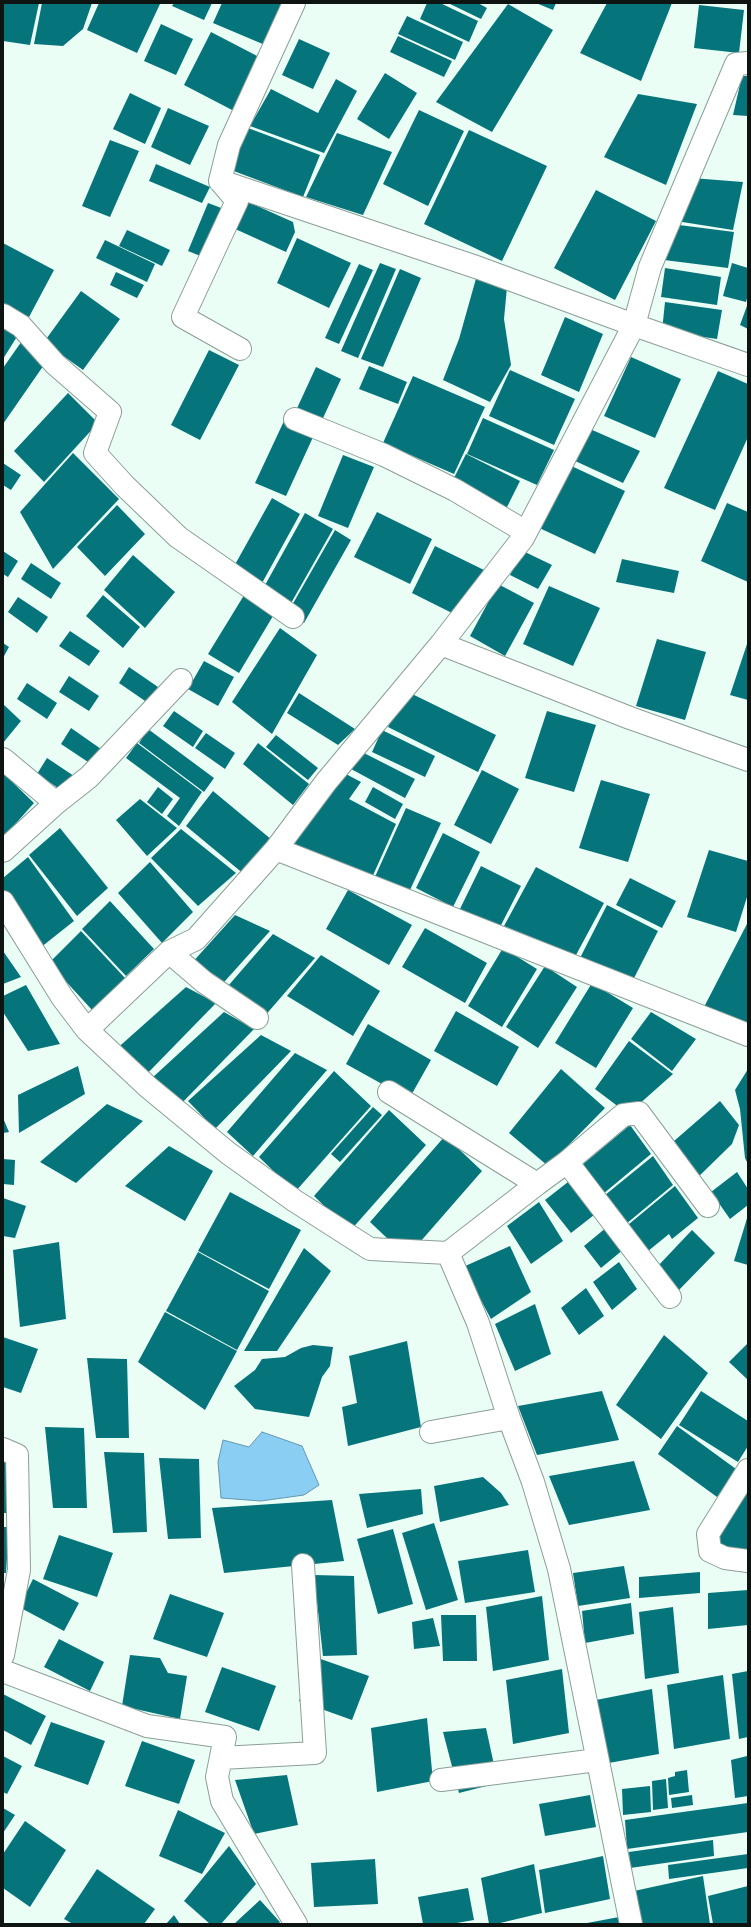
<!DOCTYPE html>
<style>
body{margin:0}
#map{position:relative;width:751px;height:1927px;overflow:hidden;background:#ebfef6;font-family:Ubuntu,sans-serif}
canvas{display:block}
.frame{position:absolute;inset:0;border:4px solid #0d1411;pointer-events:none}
</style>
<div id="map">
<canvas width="751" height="1927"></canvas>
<div class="frame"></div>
</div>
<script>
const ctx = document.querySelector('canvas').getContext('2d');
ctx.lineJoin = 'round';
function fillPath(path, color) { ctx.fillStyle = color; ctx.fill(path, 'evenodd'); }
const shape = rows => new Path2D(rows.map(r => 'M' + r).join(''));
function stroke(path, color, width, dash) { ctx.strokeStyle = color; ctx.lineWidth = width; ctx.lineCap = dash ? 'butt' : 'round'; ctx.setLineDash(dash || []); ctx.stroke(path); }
const water = shape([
 [262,1432,302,1446,319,1485,304,1495,261,1501,221,1498,218,1462,223,1440,249,1447,262,1432]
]);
fillPath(water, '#8acef3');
stroke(water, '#6496af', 1);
fillPath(shape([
 [3,3,39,3,30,45,3,41],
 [42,3,92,3,83,29,63,46,34,44],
 [99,3,160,4,137,53,87,30],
 [174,3,212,3,204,20,172,6],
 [222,3,283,3,265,45,213,23],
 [427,3,440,3,478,21,469,42,420,19],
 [448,3,478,3,487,8,481,19],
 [536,3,556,3,553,10],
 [607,3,672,3,641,81,580,53],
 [508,4,553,30,492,132,436,102],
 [699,5,744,10,739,53,694,48],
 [407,16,463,42,455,60,398,34],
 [161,24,193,39,176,75,144,61],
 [211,32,261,58,234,111,184,85],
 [398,36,452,61,444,77,390,52],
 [299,39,330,53,313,89,282,75],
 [385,73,417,93,389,139,357,119],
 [742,76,748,76,748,116,733,115],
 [336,79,357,91,324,153,250,126,271,89,318,113],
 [130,93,161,108,145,144,113,129],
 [638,94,697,104,666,185,604,157],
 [168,108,209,126,190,165,151,147],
 [419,110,464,131,428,206,383,184],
 [248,128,320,155,303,197,231,170],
 [469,130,547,166,502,261,424,224],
 [337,133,392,152,363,215,306,197],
 [110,140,139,151,110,217,82,206],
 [156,164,210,187,202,203,149,181],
 [692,178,743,182,733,230,676,221],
 [596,190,656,221,615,300,554,268],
 [246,201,293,222,295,232,286,252,233,228],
 [208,203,224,209,203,257,188,251],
 [679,225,734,232,728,268,664,260],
 [127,230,170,250,162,266,119,246],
 [297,238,351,263,329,308,277,283],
 [105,240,155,264,147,282,96,258],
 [3,243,54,270,29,317,3,304],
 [380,263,396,269,358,358,341,351],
 [732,263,748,268,748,295,746,302,723,296],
 [359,264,373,270,339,344,325,338],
 [665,268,721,277,717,305,661,297],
 [400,269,421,278,383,367,361,359],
 [116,272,144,285,137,298,110,285],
 [477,275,507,287,504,319,511,365,490,402,443,380,459,339],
 [81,291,120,319,83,370,44,342],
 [665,302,722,310,717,339,662,331],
 [748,303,748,329,740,325],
 [565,317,603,334,579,392,541,375],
 [3,324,18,335,3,359],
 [24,338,46,362,3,424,3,368],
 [209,350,239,365,200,440,171,425],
 [631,357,681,379,655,438,604,416],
 [369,366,407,382,398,404,359,389],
 [316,367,341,379,318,429,293,417],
 [510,370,575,399,554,445,489,416],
 [718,371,748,384,748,437,715,510,664,488],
 [413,376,485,407,454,474,383,443],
 [68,393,98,423,44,482,14,451],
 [483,418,554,450,537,485,467,454],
 [284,421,314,435,286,496,255,483],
 [590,429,640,451,623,483,573,460],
 [73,453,119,499,53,569,20,512],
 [466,454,520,481,503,515,449,488],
 [343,455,374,467,348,528,318,516],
 [3,463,21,475,11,490,3,485],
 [565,463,625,491,595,554,535,526],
 [272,498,300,514,256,594,227,579],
 [727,503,748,512,748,582,701,561],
 [117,505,145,534,105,576,77,547],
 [377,512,432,539,410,584,354,557],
 [305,513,333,529,286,612,259,596],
 [335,530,351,540,304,623,287,614],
 [435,546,484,570,460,617,412,593],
 [3,551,18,561,8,577,3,574],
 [523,551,552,565,538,589,510,575],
 [133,555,175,592,145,628,104,590],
 [622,559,679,571,674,593,616,582],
 [31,563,61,583,51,599,21,579],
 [498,584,534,603,505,656,470,636],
 [549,586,600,608,573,666,523,644],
 [246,592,276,611,239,673,208,654],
 [103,595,140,627,123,648,86,616],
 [18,597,48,617,37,633,8,612],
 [280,628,317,655,272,734,232,702],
 [70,631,100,651,89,666,59,646],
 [657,639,706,652,685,720,636,706],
 [748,641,748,700,730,695],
 [3,643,9,647,3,658],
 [204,661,234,677,218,706,188,689],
 [129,667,158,687,148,703,119,683],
 [69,676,99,696,89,711,59,692],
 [27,683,57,703,47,719,17,699],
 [406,691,496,735,478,772,388,727],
 [299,693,355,729,338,745,287,713],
 [3,704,21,721,3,743],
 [174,711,203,731,193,747,163,726],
 [547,711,596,725,574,792,525,778],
 [71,728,101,749,91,764,61,744],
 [148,729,214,778,204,792,139,743],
 [382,730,435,756,425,777,372,752],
 [206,733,235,753,225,769,195,748],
 [276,735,318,768,308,780,266,747],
 [137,743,202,792,179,826,167,816,180,798,126,758],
 [258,743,309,784,293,805,243,764],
 [360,751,415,779,405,798,351,769],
 [47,758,77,778,67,794,37,774],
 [482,770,519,789,491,844,454,825],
 [3,773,34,803,3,838],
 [344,773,361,782,349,799,396,824,370,882,290,850],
 [601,780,650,794,628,862,579,848],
 [158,787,173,799,162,814,147,802],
 [373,787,403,804,395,819,365,802],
 [213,791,272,840,245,875,186,826],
 [140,799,177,828,147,856,116,820],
 [406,808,441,823,410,890,393,883,391,886,374,879],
 [60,828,108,888,77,916,29,855],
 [181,829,236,873,198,906,151,858],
 [443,833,480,852,453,907,416,888],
 [709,850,748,861,748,894,736,932,687,917],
 [28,857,74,921,40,948,3,897,3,878],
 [150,862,193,912,162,943,118,893],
 [481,866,521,886,498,931,459,911],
 [536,867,604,903,576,955,504,926],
 [630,878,676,901,662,928,616,905],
 [348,890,412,925,389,965,326,929],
 [110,901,154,949,126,976,82,929],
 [607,905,658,931,631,984,580,958],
 [235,915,270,931,216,991,190,965],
 [748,922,748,1032,703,1009],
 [425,928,487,963,465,1003,402,967],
 [81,931,125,978,93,1011,49,963],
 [273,934,315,958,263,1018,222,993],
 [503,948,537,969,502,1027,468,1006],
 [3,951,21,977,3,984],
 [321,955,380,991,353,1036,287,996],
 [545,966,577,987,538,1048,506,1027],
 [592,983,633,1008,596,1068,555,1043],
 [26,985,60,1044,28,1051,3,1012,3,996],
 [186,987,216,1003,140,1081,113,1052],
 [456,1011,519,1047,497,1086,434,1051],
 [224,1012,254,1029,178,1107,152,1078],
 [651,1012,696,1039,672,1071,631,1039],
 [368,1024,431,1060,409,1099,346,1064],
 [261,1035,291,1051,215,1129,188,1101],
 [629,1041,673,1074,628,1114,595,1089],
 [295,1053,327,1070,253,1156,227,1132],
 [78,1066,85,1094,19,1133,18,1095],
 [561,1069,605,1108,548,1166,509,1133],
 [748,1069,748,1164,745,1158,740,1109,735,1090],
 [334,1071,371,1106,295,1192,259,1157],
 [720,1101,739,1125,732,1144,693,1182,666,1148],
 [107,1104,143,1121,76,1183,40,1162],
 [373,1107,382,1115,340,1162,331,1154],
 [389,1110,426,1145,350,1231,314,1196],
 [3,1118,9,1132,3,1133],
 [630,1125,651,1154,597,1199,576,1170],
 [445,1136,482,1171,407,1257,370,1222],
 [169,1146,213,1171,185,1221,125,1186],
 [653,1156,673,1185,620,1229,599,1200],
 [3,1159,15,1160,14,1185,3,1184],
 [737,1172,748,1189,748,1205,730,1219,711,1192],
 [568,1182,594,1215,571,1233,545,1200],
 [675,1186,698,1218,672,1239,669,1234,642,1256,623,1229],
 [230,1192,301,1230,269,1289,198,1251],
 [3,1198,26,1206,15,1238,3,1236],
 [539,1202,563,1241,531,1264,507,1226],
 [748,1215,748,1265,734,1261],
 [607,1227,624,1249,601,1268,584,1246],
 [692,1230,715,1253,679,1290,657,1267],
 [59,1242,66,1319,20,1327,13,1250],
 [510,1246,531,1292,491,1319,463,1267],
 [304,1248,331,1271,277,1351,244,1351],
 [198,1252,269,1291,237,1350,166,1311],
 [619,1262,637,1289,612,1310,593,1282],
 [586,1288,604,1316,579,1335,561,1308],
 [535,1304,551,1354,515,1371,495,1324],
 [165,1312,237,1351,205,1410,138,1362],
 [664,1335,708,1373,661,1439,616,1405],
 [3,1337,38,1349,21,1393,3,1387],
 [407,1341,421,1427,348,1446,342,1407,357,1403,349,1356],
 [748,1343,748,1380,729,1362],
 [313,1345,333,1347,330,1366,322,1377,309,1417,255,1409,234,1386,255,1370,262,1359,285,1357,301,1348],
 [87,1358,127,1359,129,1438,96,1438],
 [602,1391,619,1440,537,1455,518,1406],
 [701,1391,748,1421,748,1446,738,1462,679,1425],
 [677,1426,736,1469,717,1497,658,1454],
 [45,1427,84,1428,87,1508,53,1508],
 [104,1452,144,1453,147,1532,113,1533],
 [3,1454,11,1457,9,1513,3,1513],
 [159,1458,199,1459,201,1538,168,1539],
 [634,1461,650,1510,569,1525,549,1476],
 [483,1477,501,1493,509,1505,440,1522,434,1486],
 [421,1489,423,1514,367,1528,359,1494],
 [738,1490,748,1495,748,1559,712,1541],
 [332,1500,344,1561,224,1573,212,1508],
 [434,1523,458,1600,426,1610,402,1533],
 [3,1527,9,1527,6,1573,3,1573],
 [393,1529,413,1604,378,1614,357,1539],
 [59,1535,113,1553,97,1597,43,1579],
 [528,1550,535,1592,465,1603,458,1561],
 [624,1566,630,1598,578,1606,573,1573],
 [700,1572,700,1593,639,1598,639,1577],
 [314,1575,354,1576,357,1655,323,1656],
 [33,1579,79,1603,64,1631,19,1607],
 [748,1590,748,1625,708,1629,708,1593],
 [170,1594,224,1613,207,1657,153,1639],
 [542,1596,549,1660,493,1671,486,1607],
 [631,1603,634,1634,585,1643,582,1611],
 [673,1607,679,1673,645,1679,639,1612],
 [441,1615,476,1615,477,1661,443,1661],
 [433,1618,440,1646,414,1649,412,1622],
 [59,1639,104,1662,90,1691,44,1667],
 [130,1655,160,1658,168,1673,187,1676,180,1719,122,1706],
 [315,1657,369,1676,352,1720,299,1701],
 [222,1667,276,1686,259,1731,205,1712],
 [562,1669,569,1733,513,1744,506,1680],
 [748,1671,748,1737,739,1739,732,1674],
 [723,1675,730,1739,674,1749,667,1685],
 [652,1689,659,1754,603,1764,596,1700],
 [3,1694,46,1716,31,1745,3,1730],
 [427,1718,433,1781,377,1792,371,1728],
 [51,1722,105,1741,88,1785,34,1766],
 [486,1728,498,1783,459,1793,443,1732],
 [142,1741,195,1760,179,1804,125,1786],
 [3,1756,22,1766,7,1794,3,1792],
 [747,1756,748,1796,735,1798,731,1760],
 [687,1770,689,1792,669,1795,668,1778,675,1776,675,1772],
 [287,1775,298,1825,254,1834,235,1780],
 [666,1779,668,1808,653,1810,652,1781],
 [650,1786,651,1812,623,1815,622,1789],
 [590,1795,596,1827,545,1836,539,1804],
 [692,1795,693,1805,672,1808,671,1798],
 [748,1803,748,1832,627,1849,625,1820],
 [3,1808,15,1815,3,1833],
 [178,1810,225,1833,202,1874,159,1856],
 [25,1821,66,1850,30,1907,3,1888,3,1854],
 [713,1840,714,1856,630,1868,629,1852],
 [229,1846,256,1884,221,1924,210,1924,184,1901],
 [748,1854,748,1868,669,1879,668,1865],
 [603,1856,610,1899,545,1913,539,1870],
 [375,1859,378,1904,314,1907,311,1863],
 [534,1864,542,1913,496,1924,489,1924,481,1878],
 [97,1869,155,1909,144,1924,73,1924,64,1919],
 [703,1876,710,1924,639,1924,634,1891],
 [748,1886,748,1924,713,1924,708,1896],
 [468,1888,474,1920,451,1924,423,1924,418,1897],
 [260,1900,280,1922,278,1924,234,1924],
 [174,1915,180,1924,166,1924],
 [619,1917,619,1924,587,1924,587,1923]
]), '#06757b');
const street = shape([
 [220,181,479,268,634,325,748,365],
 [3,315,21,326,55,364,110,412,95,453,125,486,178,537,293,617],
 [240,349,183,317,237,201,220,181,229,145,294,3],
 [295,419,384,455,455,490,526,532],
 [441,644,630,718,748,760],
 [3,759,56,803,3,851],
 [56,803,89,777,181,680],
 [276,849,748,1035],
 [3,902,62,997,87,1030,148,1087,228,1153,295,1201,370,1249,448,1253,537,1184],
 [169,952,204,982,257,1018],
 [87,1030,169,952,196,939,276,849,326,782,441,644,523,538,634,325,650,267,736,64,748,63],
 [389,1092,537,1184,567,1162,670,1297],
 [567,1162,623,1115,639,1113,708,1206],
 [448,1253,478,1323,509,1418,533,1482,559,1569,631,1924],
 [431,1432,509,1418],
 [3,1449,17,1455,19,1570,3,1655],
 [748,1470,708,1534,710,1551,725,1558,748,1561],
 [3,1671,147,1726,225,1737,217,1777,222,1801,296,1924],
 [221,1758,315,1753,303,1565],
 [441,1780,597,1760]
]);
stroke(street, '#8c9e97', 24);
stroke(street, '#fff', 22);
</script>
